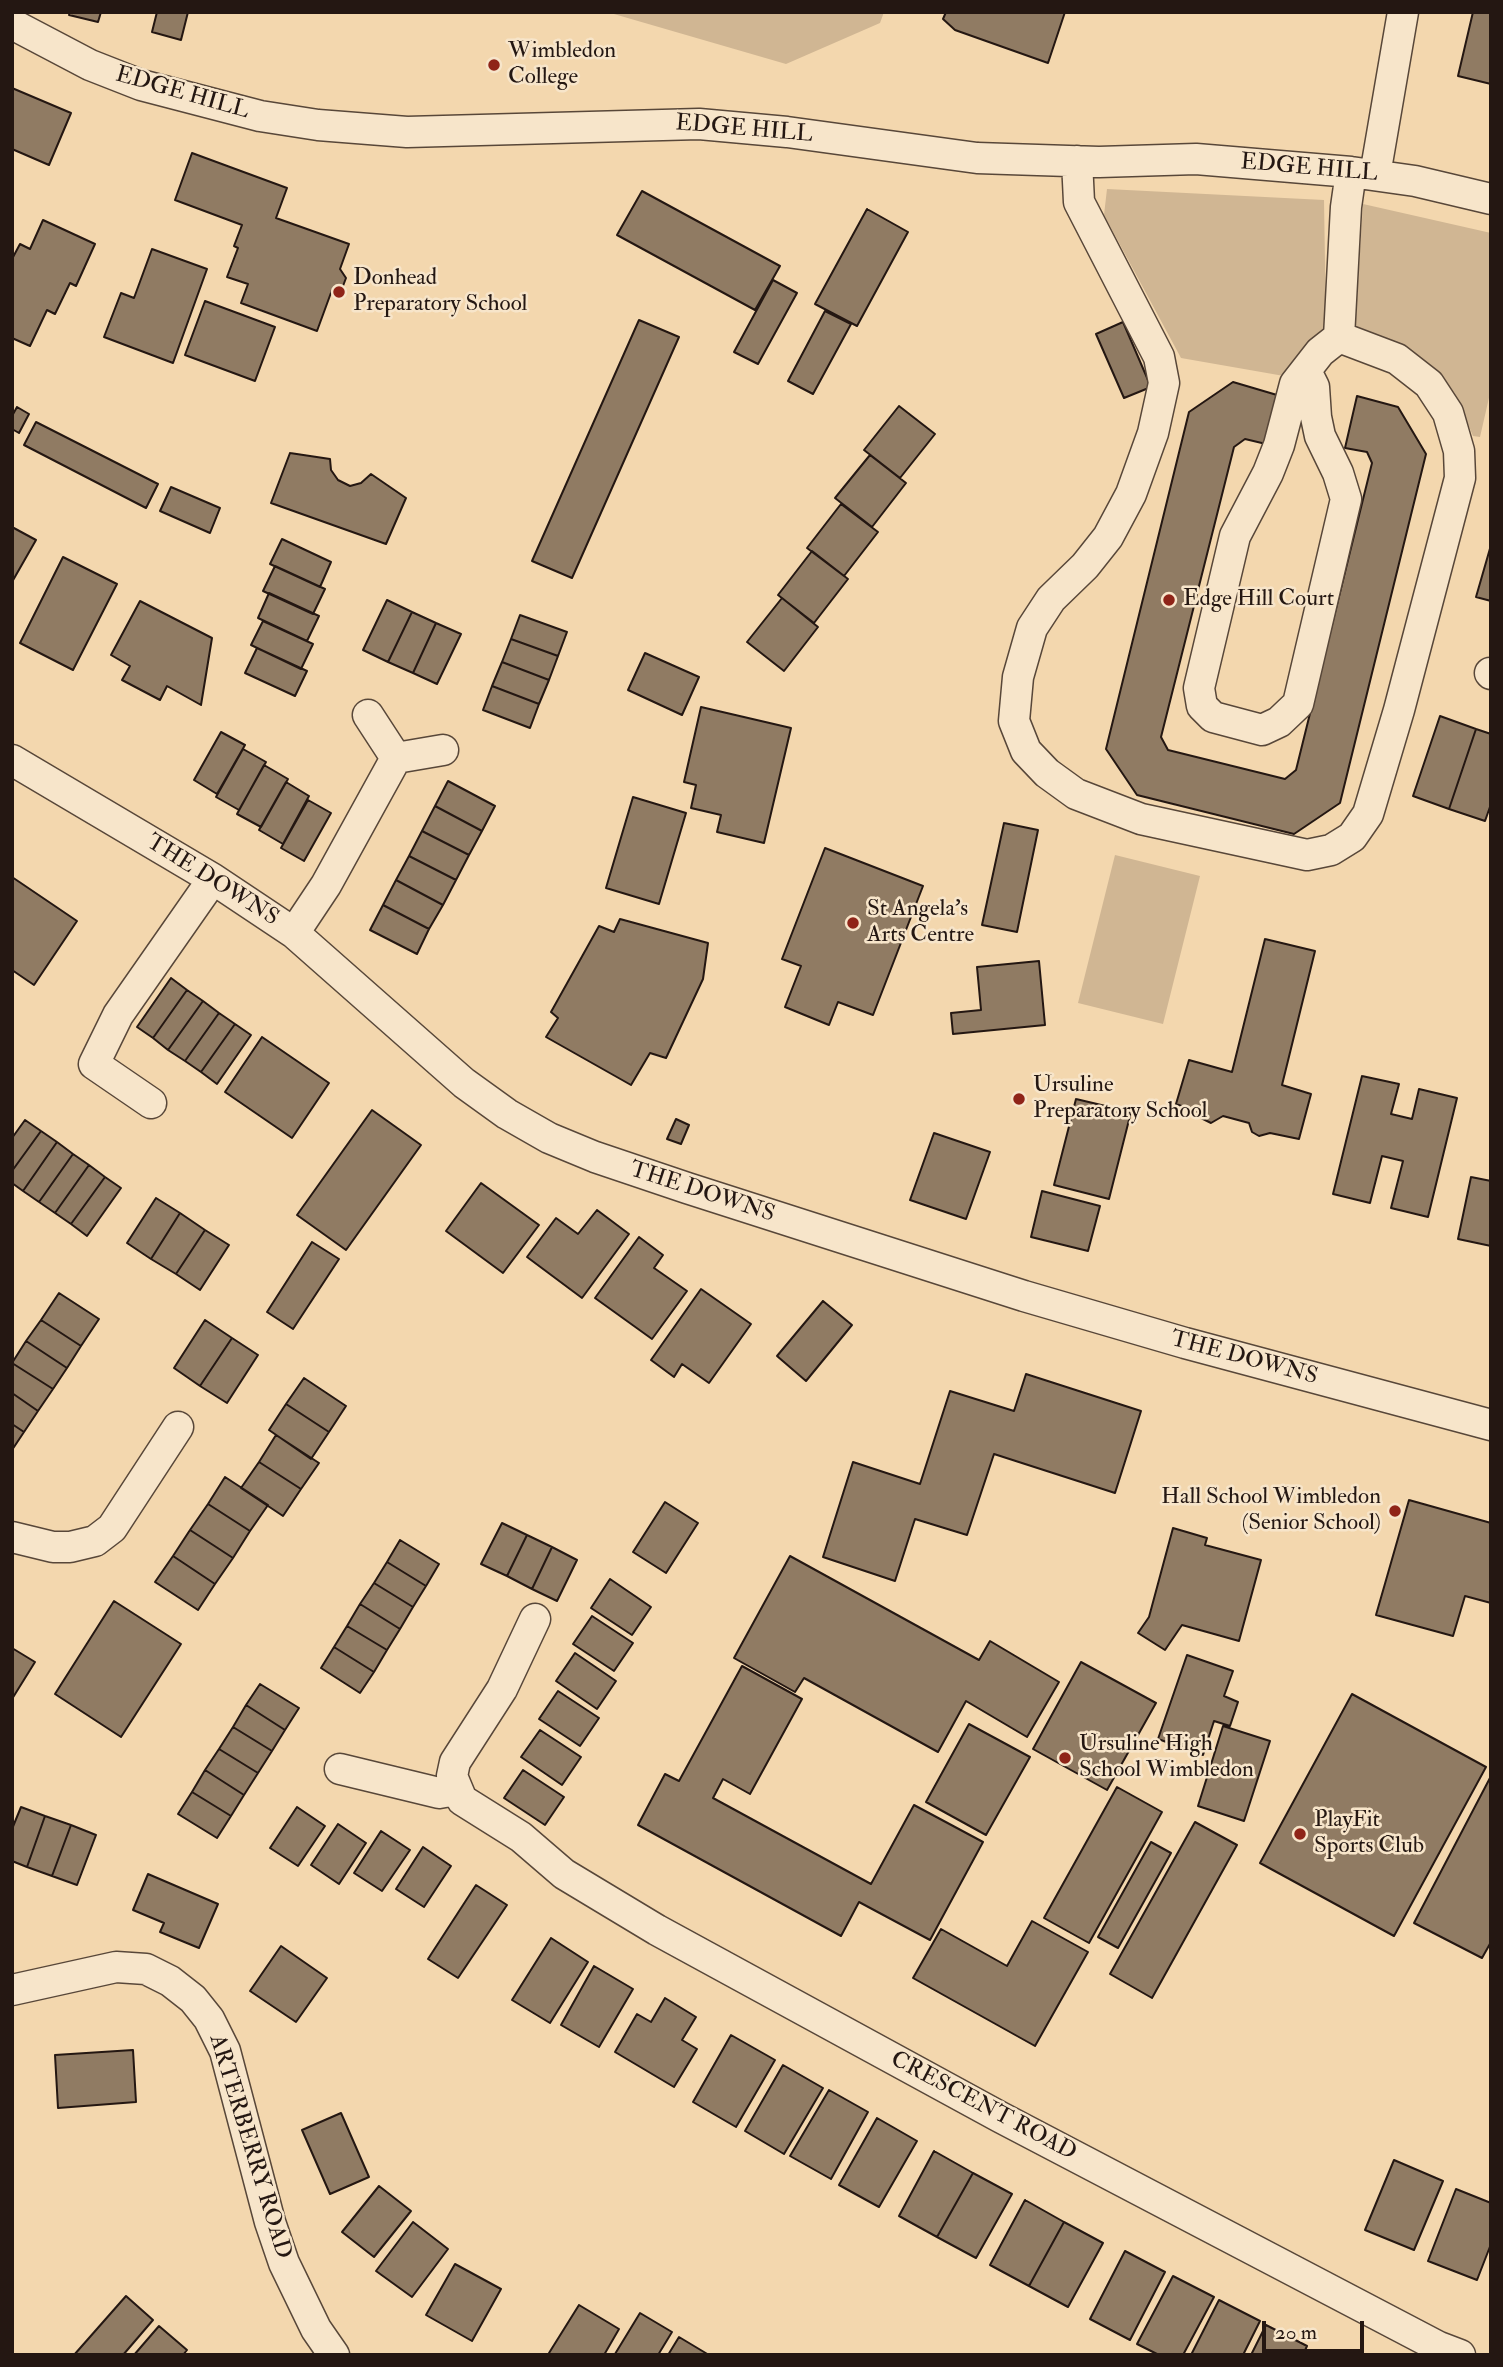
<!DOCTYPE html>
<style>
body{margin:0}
#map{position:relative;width:1503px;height:2367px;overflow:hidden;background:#f3d7ae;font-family:"IM FELL Double Pica",serif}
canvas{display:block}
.frame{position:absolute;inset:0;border:14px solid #241712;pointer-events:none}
.scale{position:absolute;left:1262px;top:2321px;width:102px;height:32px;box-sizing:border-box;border:4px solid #241712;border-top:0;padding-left:9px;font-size:21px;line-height:24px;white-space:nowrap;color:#241712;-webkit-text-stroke:5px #f7e5ca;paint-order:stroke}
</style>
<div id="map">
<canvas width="1503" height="2367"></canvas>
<div class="frame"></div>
<div class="scale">20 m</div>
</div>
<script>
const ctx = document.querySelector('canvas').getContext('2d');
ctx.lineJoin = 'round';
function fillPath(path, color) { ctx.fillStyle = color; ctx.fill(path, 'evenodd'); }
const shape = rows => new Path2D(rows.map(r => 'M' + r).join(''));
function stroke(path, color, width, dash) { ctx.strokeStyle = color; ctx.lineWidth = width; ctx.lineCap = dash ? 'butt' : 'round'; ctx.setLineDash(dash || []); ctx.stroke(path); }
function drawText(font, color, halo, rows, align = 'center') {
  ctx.font = font + ' "IM FELL Double Pica",serif'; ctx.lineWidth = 5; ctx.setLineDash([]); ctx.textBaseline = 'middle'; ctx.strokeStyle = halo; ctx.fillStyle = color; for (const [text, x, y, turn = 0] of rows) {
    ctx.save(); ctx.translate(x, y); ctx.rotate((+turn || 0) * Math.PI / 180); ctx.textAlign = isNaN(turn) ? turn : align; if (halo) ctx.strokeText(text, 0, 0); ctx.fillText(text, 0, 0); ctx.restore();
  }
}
fillPath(shape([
 [607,12,884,12,880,23,786,64],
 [1107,189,1324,200,1326,326,1318,338,1284,376,1181,358,1104,215],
 [1363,204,1491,233,1491,389,1480,437,1473,436,1460,405,1355,331],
 [1115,855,1200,876,1163,1024,1078,1003]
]), '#d0b693');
const building = shape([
 [70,12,101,12,98,22,69,15,70,12],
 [157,12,188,12,181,40,152,32,157,12],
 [946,12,1065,12,1048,63,955,30,943,19,946,12],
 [1473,12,1491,12,1491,84,1458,76,1473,12],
 [12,88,71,113,49,165,12,149,12,88],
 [192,153,287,188,276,218,349,244,340,269,346,278,343,286,332,290,317,331,241,303,248,284,227,277,238,248,234,246,242,225,175,200,192,153],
 [642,191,780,266,755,310,617,235,642,191],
 [867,209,908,232,857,326,815,304,867,209],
 [43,220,95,244,76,286,70,283,55,314,47,310,30,346,12,338,12,259,20,244,30,249,43,220],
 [152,249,207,269,173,363,104,337,121,293,134,298,152,249],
 [773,280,797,293,758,364,734,352,773,280],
 [205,301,275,327,255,381,185,355,205,301],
 [825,311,851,324,813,394,788,381,825,311],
 [639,320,679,337,572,578,532,561,639,320],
 [1123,322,1151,387,1124,398,1096,334,1123,322],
 [1233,382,1277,395,1266,444,1245,439,1234,447,1161,737,1168,750,1285,779,1296,770,1372,463,1367,452,1345,448,1357,396,1398,407,1426,454,1340,803,1294,834,1137,795,1106,749,1189,412,1233,382],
 [899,406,935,434,900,478,864,450,899,406],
 [17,407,29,414,19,433,12,429,12,416,17,407],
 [36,422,158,484,146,508,24,445,36,422],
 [290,453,330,459,331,470,338,480,350,486,361,483,371,474,406,498,386,544,271,503,290,453],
 [870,455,906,483,872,527,835,498,870,455],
 [171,487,220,508,210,533,160,511,171,487],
 [841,504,878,532,844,576,807,548,841,504],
 [12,527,36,540,12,582,12,527],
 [282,539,331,562,320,587,270,564,282,539],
 [1491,545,1491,601,1476,597,1491,545],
 [812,551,848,579,814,623,778,595,812,551],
 [63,557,117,584,73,670,20,643,63,557],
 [275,566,325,589,313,614,263,591,275,566],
 [269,593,319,616,307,641,258,618,269,593],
 [782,598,818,627,784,671,747,642,782,598],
 [387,600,412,612,388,662,363,650,387,600],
 [140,601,212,638,201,705,167,686,160,700,122,680,130,666,111,655,140,601],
 [412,612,436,623,413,673,388,662,412,612],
 [520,615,567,632,558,656,511,639,520,615],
 [263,621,313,644,301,669,251,645,263,621],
 [436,623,461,634,437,684,413,673,436,623],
 [511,639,558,656,549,680,502,662,511,639],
 [257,648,307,671,295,696,245,673,257,648],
 [645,653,699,677,682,715,628,690,645,653],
 [502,662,549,680,539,704,492,686,502,662],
 [492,686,539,704,530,728,483,710,492,686],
 [701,707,791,728,764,843,717,832,721,815,691,808,696,785,684,782,701,707],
 [1440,716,1476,729,1449,809,1413,796,1440,716],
 [1476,729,1491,734,1491,804,1485,821,1449,809,1476,729],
 [221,732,245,745,217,794,194,780,221,732],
 [243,749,266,762,239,810,216,797,243,749],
 [264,765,288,779,261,827,237,814,264,765],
 [448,781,495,806,482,831,435,806,448,781],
 [286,782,309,796,283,844,259,830,286,782],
 [633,797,686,813,659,904,606,888,633,797],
 [308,800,331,813,304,861,281,848,308,800],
 [435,806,482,831,469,855,422,831,435,806],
 [1004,823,1038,830,1017,932,982,925,1004,823],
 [422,831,469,855,456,880,409,856,422,831],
 [825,848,923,886,873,1015,838,1002,829,1025,785,1007,801,966,782,959,825,848],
 [409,856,456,880,443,905,396,880,409,856],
 [12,877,77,921,34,985,12,970,12,877],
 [396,880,443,905,429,929,383,905,396,880],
 [383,905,429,929,417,954,370,930,383,905],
 [620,919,708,943,703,979,666,1058,650,1053,631,1085,546,1037,558,1018,551,1012,599,926,614,932,620,919],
 [1265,939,1315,951,1282,1085,1311,1094,1299,1139,1270,1133,1259,1136,1252,1132,1249,1123,1223,1116,1211,1123,1201,1118,1198,1112,1176,1104,1189,1060,1232,1072,1265,939],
 [1039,961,1045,1025,953,1034,951,1013,981,1010,977,967,1039,961],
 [171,978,187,990,153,1038,137,1027,171,978],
 [187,990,203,1001,168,1050,153,1038,187,990],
 [203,1001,219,1013,185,1061,168,1050,203,1001],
 [219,1013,235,1024,201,1072,185,1061,219,1013],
 [235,1024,251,1035,217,1084,201,1072,235,1024],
 [262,1037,329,1083,292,1138,225,1092,262,1037],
 [1362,1076,1399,1084,1391,1114,1412,1119,1419,1089,1457,1098,1428,1217,1391,1208,1403,1161,1382,1156,1370,1203,1333,1194,1362,1076],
 [1076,1099,1131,1112,1109,1199,1054,1185,1076,1099],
 [372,1110,421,1145,346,1250,297,1215,372,1110],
 [676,1119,689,1125,681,1144,667,1139,676,1119],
 [25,1120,41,1131,12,1171,12,1138,25,1120],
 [41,1131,57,1142,23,1191,12,1183,12,1171,41,1131],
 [934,1133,990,1152,966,1219,910,1200,934,1133],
 [57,1142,73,1154,39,1202,23,1191,57,1142],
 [73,1154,89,1165,55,1213,39,1202,73,1154],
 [89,1165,105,1177,71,1224,55,1213,89,1165],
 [105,1177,121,1188,87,1236,71,1224,105,1177],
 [1471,1177,1491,1181,1491,1246,1458,1239,1471,1177],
 [481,1183,539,1225,503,1273,446,1231,481,1183],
 [1042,1191,1100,1206,1088,1251,1031,1237,1042,1191],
 [156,1198,180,1213,151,1259,127,1243,156,1198],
 [597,1210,629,1234,582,1298,527,1257,556,1218,578,1234,597,1210],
 [180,1213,205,1230,176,1274,151,1259,180,1213],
 [205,1230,229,1245,200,1290,176,1274,205,1230],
 [639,1237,663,1255,654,1268,687,1291,652,1339,595,1298,639,1237],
 [312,1242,339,1259,293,1329,267,1312,312,1242],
 [701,1289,751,1324,709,1383,682,1364,674,1377,651,1360,701,1289],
 [59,1293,99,1319,81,1346,41,1320,59,1293],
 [823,1301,852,1325,806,1381,777,1356,823,1301],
 [41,1320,81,1346,67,1368,26,1341,41,1320],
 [205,1320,232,1338,200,1386,174,1368,205,1320],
 [232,1338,258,1355,227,1403,200,1386,232,1338],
 [26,1341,67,1368,53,1389,12,1363,26,1341],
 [12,1363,53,1389,38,1411,12,1393,12,1363],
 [1026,1374,1141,1411,1115,1493,994,1454,967,1535,915,1519,895,1581,823,1557,853,1462,920,1484,950,1391,1014,1411,1026,1374],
 [304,1378,346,1406,329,1432,286,1404,304,1378],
 [12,1393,38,1411,24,1432,12,1424,12,1393],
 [286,1404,329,1432,311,1459,269,1430,286,1404],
 [12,1424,24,1432,12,1450,12,1424],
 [276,1435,319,1463,301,1489,259,1462,276,1435],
 [259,1462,301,1489,283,1516,241,1488,259,1462],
 [225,1477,268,1505,250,1531,208,1504,225,1477],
 [1409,1500,1491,1523,1491,1603,1465,1596,1453,1636,1376,1615,1409,1500],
 [665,1502,698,1523,666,1573,633,1552,665,1502],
 [208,1504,250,1531,233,1558,190,1530,208,1504],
 [502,1523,527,1535,507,1576,481,1564,502,1523],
 [1173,1528,1207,1538,1205,1545,1261,1560,1239,1641,1182,1625,1165,1650,1138,1633,1149,1617,1173,1528],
 [190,1530,233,1558,215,1584,173,1556,190,1530],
 [527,1535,552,1547,532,1589,507,1576,527,1535],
 [400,1540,439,1564,426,1586,387,1562,400,1540],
 [552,1547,577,1560,557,1601,532,1589,552,1547],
 [173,1556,215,1584,198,1610,155,1582,173,1556],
 [790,1556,979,1660,990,1641,1059,1682,1027,1737,966,1701,938,1752,804,1678,795,1692,734,1658,790,1556],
 [387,1562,426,1586,413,1607,374,1583,387,1562],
 [610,1579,651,1607,632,1635,591,1608,610,1579],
 [374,1583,413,1607,400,1629,360,1604,374,1583],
 [114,1601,181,1644,121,1737,55,1694,114,1601],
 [360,1604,400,1629,387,1650,347,1626,360,1604],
 [592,1616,633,1643,614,1671,573,1644,592,1616],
 [347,1626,387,1650,374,1672,334,1647,347,1626],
 [334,1647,374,1672,360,1693,321,1668,334,1647],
 [12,1648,35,1662,12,1699,12,1648],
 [575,1653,616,1681,597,1709,556,1681,575,1653],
 [1187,1655,1233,1671,1224,1696,1238,1702,1230,1726,1214,1721,1203,1755,1158,1739,1187,1655],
 [1081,1662,1156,1703,1107,1790,1033,1749,1081,1662],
 [742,1666,802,1699,750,1794,723,1779,713,1798,871,1884,914,1805,983,1842,930,1940,859,1902,841,1936,638,1825,665,1774,679,1781,742,1666],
 [260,1684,299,1708,285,1730,246,1705,260,1684],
 [558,1691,599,1718,580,1746,539,1719,558,1691],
 [1352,1694,1486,1767,1394,1936,1260,1863,1352,1694],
 [246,1705,285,1730,272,1751,233,1727,246,1705],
 [969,1724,1030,1757,986,1835,926,1802,969,1724],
 [1223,1726,1270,1741,1244,1821,1198,1806,1223,1726],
 [233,1727,272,1751,258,1773,219,1749,233,1727],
 [540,1730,581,1757,562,1785,521,1757,540,1730],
 [219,1749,258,1773,244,1795,205,1770,219,1749],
 [205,1770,244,1795,231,1816,192,1792,205,1770],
 [523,1770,564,1797,545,1825,504,1798,523,1770],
 [1491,1776,1491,1942,1482,1958,1414,1923,1491,1776],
 [1117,1787,1162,1812,1089,1943,1044,1918,1117,1787],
 [192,1792,231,1816,217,1838,178,1814,192,1792],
 [21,1807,45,1816,27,1867,12,1861,12,1829,21,1807],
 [297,1807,325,1826,298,1866,270,1848,297,1807],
 [45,1816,71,1825,52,1876,27,1867,45,1816],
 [1195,1822,1237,1845,1152,1998,1110,1974,1195,1822],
 [338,1824,366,1843,339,1884,311,1865,338,1824],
 [71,1825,96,1835,77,1885,52,1876,71,1825],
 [381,1831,410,1850,382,1891,354,1873,381,1831],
 [1151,1842,1171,1853,1118,1948,1098,1937,1151,1842],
 [423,1847,451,1866,424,1907,396,1889,423,1847],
 [148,1874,218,1904,199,1948,160,1932,164,1923,133,1910,148,1874],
 [476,1885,507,1905,458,1978,428,1959,476,1885],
 [1032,1921,1088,1952,1035,2046,913,1978,941,1929,1007,1966,1032,1921],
 [551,1938,588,1962,550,2023,512,2000,551,1938],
 [281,1946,327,1978,296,2022,250,1991,281,1946],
 [594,1966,633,1989,599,2047,561,2025,594,1966],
 [665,1998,696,2017,682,2040,697,2049,674,2087,615,2052,637,2014,651,2022,665,1998],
 [731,2035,775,2060,736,2127,693,2102,731,2035],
 [133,2050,136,2102,58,2108,55,2055,133,2050],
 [783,2065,823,2088,784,2154,745,2131,783,2065],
 [829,2090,868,2112,831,2179,790,2156,829,2090],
 [341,2113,369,2177,330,2194,302,2130,341,2113],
 [877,2118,917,2141,879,2207,839,2185,877,2118],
 [934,2151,973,2173,937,2237,899,2216,934,2151],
 [1394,2160,1443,2181,1414,2250,1365,2230,1394,2160],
 [973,2173,1012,2194,976,2258,937,2237,973,2173],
 [379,2186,411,2211,374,2257,342,2232,379,2186],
 [1456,2189,1491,2203,1491,2244,1477,2280,1428,2261,1456,2189],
 [1025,2200,1064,2222,1029,2286,990,2265,1025,2200],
 [413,2222,448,2249,412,2297,376,2271,413,2222],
 [1064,2222,1103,2243,1068,2307,1029,2286,1064,2222],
 [1125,2251,1165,2272,1130,2340,1090,2319,1125,2251],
 [455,2264,501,2289,472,2341,426,2315,455,2264],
 [1173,2276,1214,2297,1183,2355,1159,2355,1137,2344,1173,2276],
 [126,2296,153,2320,123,2355,74,2355,126,2296],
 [1219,2300,1260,2321,1243,2355,1191,2355,1219,2300],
 [579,2305,619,2329,604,2355,551,2355,549,2353,579,2305],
 [640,2313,672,2332,658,2355,617,2355,615,2354,640,2313],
 [1266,2325,1307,2346,1303,2355,1251,2355,1266,2325],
 [159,2326,187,2350,183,2355,134,2355,159,2326],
 [679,2337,709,2355,668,2355,679,2337]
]);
fillPath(building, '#907b63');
stroke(building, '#241712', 2);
const minor = shape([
 [12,24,90,65,141,85,260,116,318,125,407,132,699,124,787,132,977,158,1099,162,1196,159,1351,172,1415,181,1491,199],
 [1077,161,1079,202,1159,357,1164,383,1153,433,1131,494,1108,537,1085,566,1051,599,1032,628,1018,677,1014,721,1026,751,1047,773,1076,794,1141,819,1307,855,1331,850,1352,837,1368,814,1399,710,1460,478,1459,451,1448,413,1429,384,1397,359,1339,337],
 [1375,175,1403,12],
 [1306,371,1314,387,1316,417,1320,436,1338,473,1346,499,1298,704,1279,722,1262,730,1213,717,1202,706,1199,688,1235,536,1268,473,1279,445,1295,384,1320,352,1339,337,1346,207,1351,172],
 [1490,673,1491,674],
 [396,758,443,750],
 [12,760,213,879,294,933,464,1083,507,1114,549,1138,595,1157,687,1188,1024,1296,1185,1343,1491,1425],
 [294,933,326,885,396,758,368,715],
 [151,1103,94,1064,118,1015,213,879],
 [12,1537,53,1547,70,1547,95,1541,112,1528,178,1427],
 [535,1619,502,1689,455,1762,452,1776,462,1800,521,1837,564,1874,657,1930,1000,2117,1439,2347,1460,2355],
 [340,1769,439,1793,456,1790],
 [12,1990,116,1967,146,1969,170,1981,193,1999,209,2019,225,2051,270,2222,284,2263,316,2329,334,2355]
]);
stroke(minor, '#584739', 33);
stroke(minor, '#f7e5ca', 30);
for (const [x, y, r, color] of [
 [494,65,7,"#8f2418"],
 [339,292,7,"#8f2418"],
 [1169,600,7,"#8f2418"],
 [853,923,7,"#8f2418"],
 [1019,1099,7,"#8f2418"],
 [1395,1511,7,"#8f2418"],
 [1065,1758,7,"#8f2418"],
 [1300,1834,7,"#8f2418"]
]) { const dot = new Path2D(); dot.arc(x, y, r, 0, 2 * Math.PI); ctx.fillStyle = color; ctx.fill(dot); stroke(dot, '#f7e5ca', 2.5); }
drawText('23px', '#241712', '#f7e5ca', [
 ["Wimbledon",508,52],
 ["College",508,78],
 ["Donhead",353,279],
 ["Preparatory School",353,305],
 ["Edge Hill Court",1183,600],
 ["St Angela's",867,910],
 ["Arts Centre",867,936],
 ["Ursuline",1033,1086],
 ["Preparatory School",1033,1112],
 ["Hall School Wimbledon",1381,1498,"right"],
 ["(Senior School)",1381,1524,"right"],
 ["Ursuline High",1079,1745],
 ["School Wimbledon",1079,1771],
 ["PlayFit",1314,1821],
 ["Sports Club",1314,1847]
], 'left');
drawText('23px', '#241712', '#f7e5ca', [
 ["EDGE HILL",182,94,16],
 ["EDGE HILL",744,130,5],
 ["EDGE HILL",1309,169,5],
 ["THE DOWNS",212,881,32],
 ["THE DOWNS",702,1193,18],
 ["THE DOWNS",1244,1359,15],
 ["CRESCENT ROAD",983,2107,28],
 ["ARTERBERRY ROAD",249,2147,73]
]);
</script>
